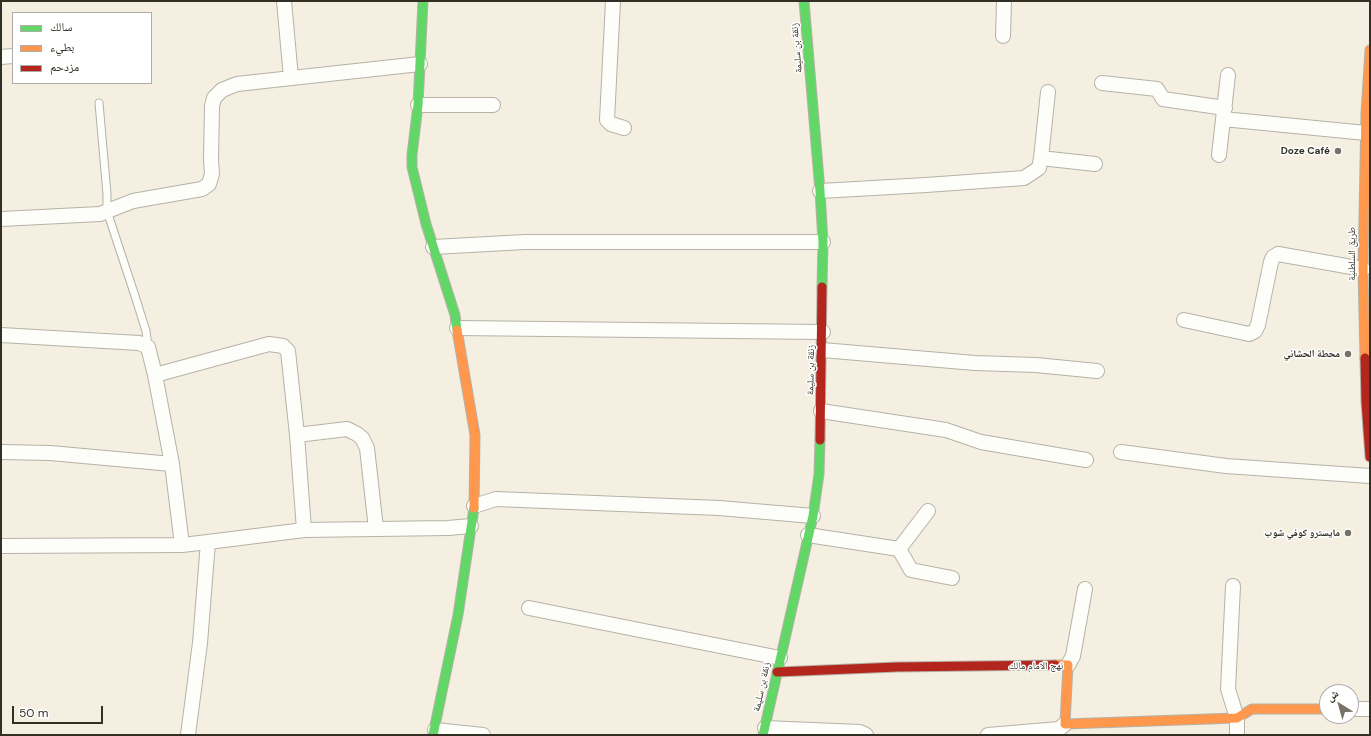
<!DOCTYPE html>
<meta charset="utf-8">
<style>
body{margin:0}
#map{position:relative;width:1371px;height:736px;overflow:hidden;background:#f4efe1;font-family:"DM Sans","Noto Naskh Arabic",sans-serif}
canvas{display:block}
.frame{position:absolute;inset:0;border:2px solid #322f25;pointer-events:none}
.legend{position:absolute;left:12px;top:12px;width:140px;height:72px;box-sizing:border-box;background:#fff;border:1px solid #adaca8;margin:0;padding:5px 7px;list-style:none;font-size:12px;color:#322f25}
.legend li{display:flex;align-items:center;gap:8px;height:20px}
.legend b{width:20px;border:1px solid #adaca8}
.north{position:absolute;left:1319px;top:684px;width:40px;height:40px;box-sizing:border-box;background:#fff;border:1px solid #adaca8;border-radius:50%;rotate:323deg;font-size:11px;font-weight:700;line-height:16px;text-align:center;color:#322f25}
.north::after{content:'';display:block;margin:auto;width:14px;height:18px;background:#767267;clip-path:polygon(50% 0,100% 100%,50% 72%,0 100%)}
.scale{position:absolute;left:12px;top:706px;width:91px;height:18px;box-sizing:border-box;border:2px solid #322f25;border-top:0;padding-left:5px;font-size:12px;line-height:14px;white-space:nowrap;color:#322f25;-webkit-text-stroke:3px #fff;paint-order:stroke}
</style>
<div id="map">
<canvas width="1371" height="736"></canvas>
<div class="frame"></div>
<ul class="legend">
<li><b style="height:5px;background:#63d668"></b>سالك</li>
<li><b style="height:5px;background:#ff974d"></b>بطيء</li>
<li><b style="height:5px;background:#b3261e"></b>مزدحم</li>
</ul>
<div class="north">ش</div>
<div class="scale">50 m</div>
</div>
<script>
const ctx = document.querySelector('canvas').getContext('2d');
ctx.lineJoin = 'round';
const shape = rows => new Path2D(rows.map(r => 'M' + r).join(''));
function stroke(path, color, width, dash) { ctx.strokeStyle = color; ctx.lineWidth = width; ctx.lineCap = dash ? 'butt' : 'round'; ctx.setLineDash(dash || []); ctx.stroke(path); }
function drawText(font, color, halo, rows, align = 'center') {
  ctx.font = font + ' "DM Sans","Noto Naskh Arabic",sans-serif'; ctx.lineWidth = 3; ctx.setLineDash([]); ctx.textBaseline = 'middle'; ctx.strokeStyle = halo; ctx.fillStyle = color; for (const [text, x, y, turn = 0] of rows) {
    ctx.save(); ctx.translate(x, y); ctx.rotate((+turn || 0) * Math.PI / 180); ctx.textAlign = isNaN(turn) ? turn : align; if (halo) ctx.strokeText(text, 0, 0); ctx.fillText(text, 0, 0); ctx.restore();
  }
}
const lane = shape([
 [99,103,107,194,107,211,136,299,146,331,148,347]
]);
const street = shape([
 [284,1,291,78],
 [613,1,607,120,611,124,624,128],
 [1003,36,1004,1],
 [1,57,13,56],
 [1102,83,1157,89,1163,99,1225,108],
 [418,105,493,105],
 [1223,119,1366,133],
 [1219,155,1228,75],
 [1041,158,1095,164],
 [820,191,926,185,1024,178,1039,168,1041,158,1048,92],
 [1,219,100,214,133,201,202,189,209,184,212,174,211,160,212,106,214,98,222,90,237,84,420,64],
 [433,247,525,242,823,242],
 [1184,320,1249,334,1255,331,1258,325,1271,262,1273,257,1278,254,1363,269],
 [457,328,823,332],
 [1,335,139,343,148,347,155,375,172,464,182,545],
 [822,350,975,363,1036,365,1097,371],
 [155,375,269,344,283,346,288,351,297,435,304,530],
 [821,411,946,430,981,442,1086,460],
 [297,435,347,429,357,434,362,438,367,448,376,529],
 [1,452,50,453,172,464],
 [1121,452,1226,466,1370,476],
 [474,506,496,499,719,508,813,516],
 [808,535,899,549,928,511],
 [1,546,182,545,208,542,304,530,448,528,471,526],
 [899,549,911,570,952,578],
 [1233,586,1228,689,1237,718,1237,735],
 [529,608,780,658],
 [1068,665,1073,656,1085,589],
 [1351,709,1370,709],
 [765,728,860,732,866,735],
 [435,730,483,735],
 [188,735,200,643,208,542],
 [988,735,1059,729,1065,724]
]);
const fast = shape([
 [423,1,418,105,412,155,412,167,426,224,455,315,457,330],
 [804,1,820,191,823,242,822,287],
 [433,735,458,615,474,508],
 [763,735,813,516,819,474,820,440]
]);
const slow = shape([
 [457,330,475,435,474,508],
 [1365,358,1363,269,1366,113,1370,50],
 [1055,665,1068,665,1065,724,1237,718,1252,709,1327,709]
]);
const jam = shape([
 [1365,358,1366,402,1370,457],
 [820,440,822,287],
 [777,672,897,667,1055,665]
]);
stroke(lane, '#b6b2a7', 9);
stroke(street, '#b6b2a7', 16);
stroke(fast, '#b6b2a7', 11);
stroke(slow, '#b6b2a7', 11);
stroke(jam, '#b6b2a7', 11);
stroke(lane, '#fdfdfa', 7);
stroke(street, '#fdfdfa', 14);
stroke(fast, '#63d668', 9);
stroke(slow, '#ff974d', 9);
stroke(jam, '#b3261e', 9);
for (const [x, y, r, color] of [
 [1338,151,4,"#767267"],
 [1348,354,4,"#767267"],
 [1348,533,4,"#767267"]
]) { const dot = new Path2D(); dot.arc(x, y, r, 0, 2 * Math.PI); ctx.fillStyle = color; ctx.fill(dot); stroke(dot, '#fff', 1.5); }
drawText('10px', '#322f25', '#fff', [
 ["زنقة بن سليمة",797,48,-95],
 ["طريق السلطنية",1352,254,-90],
 ["زنقة بن سليمة",811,370,-89],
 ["نهج الامام مالك",1036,666],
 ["زنقة بن سليمة",762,687,-78]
]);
drawText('bold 10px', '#322f25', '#fff', [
 ["Doze Café",1330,151],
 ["محطة الحشاني",1340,354],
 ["مايسترو كوفي شوب",1340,533]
], 'right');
</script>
